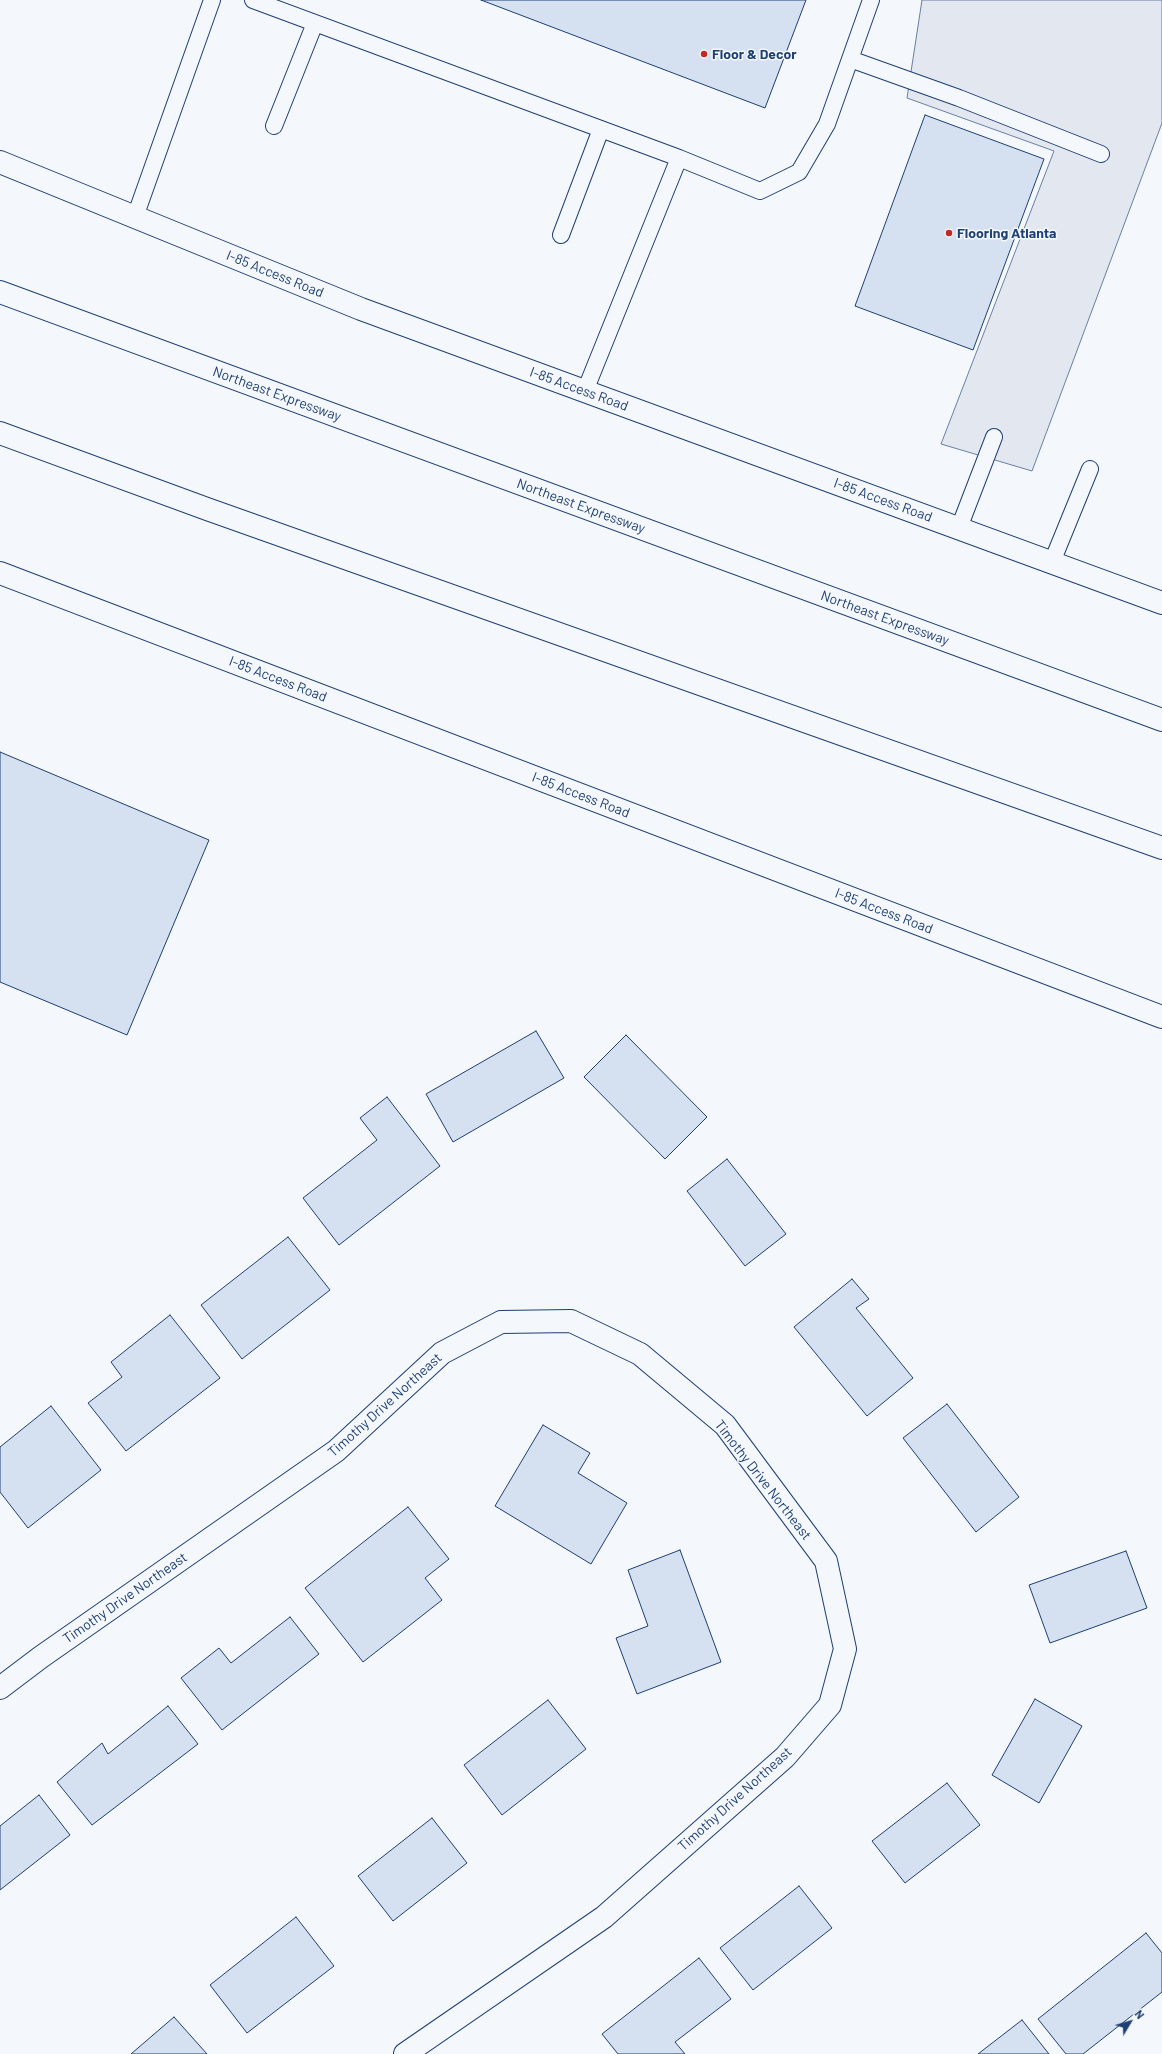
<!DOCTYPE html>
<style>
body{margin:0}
#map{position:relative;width:1162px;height:2054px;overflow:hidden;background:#f4f7fb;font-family:Barlow,sans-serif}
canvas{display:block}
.north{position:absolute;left:1110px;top:2002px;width:40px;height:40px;-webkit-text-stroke:3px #f4f7fb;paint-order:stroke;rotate:52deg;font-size:11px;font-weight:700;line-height:16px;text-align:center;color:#1d3f73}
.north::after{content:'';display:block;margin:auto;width:14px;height:18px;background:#1d3f73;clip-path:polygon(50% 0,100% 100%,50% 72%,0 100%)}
</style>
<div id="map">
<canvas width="1162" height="2054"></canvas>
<div class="north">N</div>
</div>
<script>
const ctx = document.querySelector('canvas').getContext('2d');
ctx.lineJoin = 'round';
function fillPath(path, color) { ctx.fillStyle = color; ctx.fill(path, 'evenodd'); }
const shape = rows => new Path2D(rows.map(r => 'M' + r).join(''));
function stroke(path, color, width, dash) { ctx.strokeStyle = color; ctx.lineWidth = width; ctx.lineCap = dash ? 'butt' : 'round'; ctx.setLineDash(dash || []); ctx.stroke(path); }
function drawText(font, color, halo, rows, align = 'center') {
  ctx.font = font + ' Barlow,sans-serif'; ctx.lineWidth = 3; ctx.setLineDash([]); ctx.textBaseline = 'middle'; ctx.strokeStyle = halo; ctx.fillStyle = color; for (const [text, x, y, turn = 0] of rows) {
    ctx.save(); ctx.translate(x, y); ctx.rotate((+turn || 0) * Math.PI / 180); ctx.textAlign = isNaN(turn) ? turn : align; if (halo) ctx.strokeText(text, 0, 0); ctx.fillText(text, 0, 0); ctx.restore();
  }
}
const parking = shape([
 [922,0,1162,0,1162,123,1032,471,941,444,1054,151,907,98,922,0]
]);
fillPath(parking, '#e3e8f0');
stroke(parking, '#687fa3', 1);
const building = shape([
 [481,0,806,0,765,108,481,0],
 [925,115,1044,159,973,350,855,306,925,115],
 [0,752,209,840,127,1035,0,982,0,752],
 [536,1031,564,1078,453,1142,426,1094,536,1031],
 [626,1035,707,1117,665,1159,584,1077,626,1035],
 [387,1097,440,1166,339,1245,303,1198,377,1140,360,1118,387,1097],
 [727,1159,786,1234,745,1266,687,1191,727,1159],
 [288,1237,330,1290,242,1359,201,1305,288,1237],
 [852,1279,869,1299,856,1308,913,1378,867,1416,794,1327,852,1279],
 [170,1315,220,1378,126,1451,88,1403,122,1377,111,1362,170,1315],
 [947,1404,1019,1497,976,1532,903,1438,947,1404],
 [51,1406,101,1470,28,1528,0,1492,0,1447,51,1406],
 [543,1425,590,1453,578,1473,627,1503,591,1564,495,1506,543,1425],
 [408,1507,449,1559,425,1578,442,1600,363,1662,305,1588,408,1507],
 [680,1550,721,1662,637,1694,616,1638,648,1626,628,1570,680,1550],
 [1126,1551,1147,1608,1050,1643,1029,1585,1126,1551],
 [290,1617,319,1654,222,1730,181,1678,219,1648,231,1663,290,1617],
 [1035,1699,1082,1726,1039,1803,992,1775,1035,1699],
 [548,1700,586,1749,502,1815,464,1765,548,1700],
 [168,1706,198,1744,92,1825,57,1782,102,1743,108,1754,168,1706],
 [947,1783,980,1825,905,1883,872,1841,947,1783],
 [39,1795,70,1835,0,1890,0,1826,39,1795],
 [432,1818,467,1863,393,1921,358,1876,432,1818],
 [799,1886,832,1928,753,1990,720,1948,799,1886],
 [296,1917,334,1966,247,2033,210,1985,296,1917],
 [1146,1933,1162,1953,1162,1992,1083,2054,1066,2054,1038,2019,1146,1933],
 [699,1958,731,1999,675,2042,685,2054,618,2054,602,2034,699,1958],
 [174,2017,207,2054,131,2054,174,2017],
 [1022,2020,1049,2054,978,2054,1022,2020]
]);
fillPath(building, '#d5e0f0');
stroke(building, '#1d3f73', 1);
const lane = shape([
 [253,0,679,158,585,391],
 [850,59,959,98,1101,154],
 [274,126,315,23],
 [679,158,760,191,799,172,827,124,871,0],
 [135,217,212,0],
 [561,235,601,129],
 [959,528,994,437],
 [1052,562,1090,469]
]);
const street = shape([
 [0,1688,41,1657,336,1451,442,1353,501,1322,571,1321,640,1354,725,1425,826,1561,845,1649,830,1705,785,1757,604,1917,405,2054]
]);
const secondary = shape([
 [0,162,361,309,1162,603],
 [0,573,1162,1017]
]);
const highway = shape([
 [0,292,1162,720],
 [0,433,207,509,1162,848]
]);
stroke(lane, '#1d3f73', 18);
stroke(street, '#1d3f73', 24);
stroke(secondary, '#1d3f73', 24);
stroke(highway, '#1d3f73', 24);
stroke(lane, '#f4f7fb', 16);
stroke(street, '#f4f7fb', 22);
stroke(secondary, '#f4f7fb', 22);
stroke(highway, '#f4f7fb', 22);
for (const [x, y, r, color] of [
 [704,54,4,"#c62828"],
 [949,233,4,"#c62828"]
]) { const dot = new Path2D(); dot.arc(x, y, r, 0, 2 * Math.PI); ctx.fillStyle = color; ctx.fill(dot); stroke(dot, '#f4f7fb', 1.5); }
drawText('bold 14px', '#1d3f73', '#f4f7fb', [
 ["Floor & Decor",712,54],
 ["Flooring Atlanta",957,233]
], 'left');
drawText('14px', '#1d3f73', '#f4f7fb', [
 ["I-85 Access Road",275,274,22],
 ["I-85 Access Road",579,389,20],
 ["Northeast Expressway",277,394,20],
 ["I-85 Access Road",883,500,20],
 ["Northeast Expressway",581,506,20],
 ["Northeast Expressway",885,618,20],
 ["I-85 Access Road",278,679,21],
 ["I-85 Access Road",581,795,21],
 ["I-85 Access Road",884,911,21],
 ["Timothy Drive Northeast",385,1405,-42],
 ["Timothy Drive Northeast",763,1480,52],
 ["Timothy Drive Northeast",125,1598,-35],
 ["Timothy Drive Northeast",735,1799,-42]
]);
</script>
